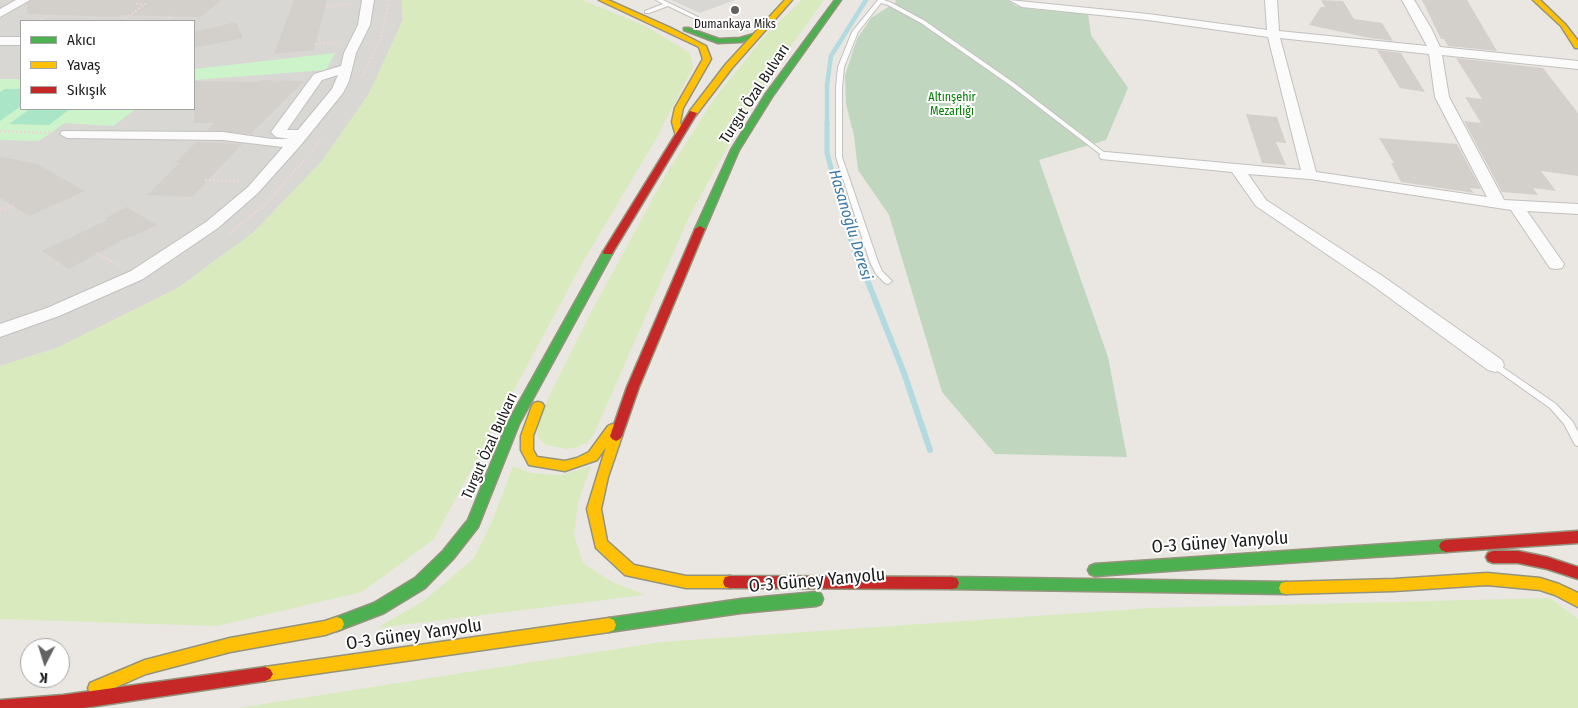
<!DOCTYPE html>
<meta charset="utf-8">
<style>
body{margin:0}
#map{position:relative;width:1578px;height:708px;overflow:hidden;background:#eae7e2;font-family:"Fira Sans Condensed",sans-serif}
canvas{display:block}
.legend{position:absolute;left:20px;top:20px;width:175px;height:90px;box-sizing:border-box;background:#fff;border:1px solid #a4a4a4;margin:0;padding:6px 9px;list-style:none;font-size:15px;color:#1b1b1b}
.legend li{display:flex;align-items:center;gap:10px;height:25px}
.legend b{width:25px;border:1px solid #a4a4a4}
.north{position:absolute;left:20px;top:638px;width:50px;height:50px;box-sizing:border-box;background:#fff;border:1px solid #a4a4a4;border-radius:50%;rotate:185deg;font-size:14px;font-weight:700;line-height:20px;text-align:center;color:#1b1b1b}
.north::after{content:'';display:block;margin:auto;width:18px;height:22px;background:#636261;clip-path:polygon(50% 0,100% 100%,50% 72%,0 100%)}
</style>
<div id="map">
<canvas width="1578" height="708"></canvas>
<ul class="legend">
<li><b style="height:6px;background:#4caf50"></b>Akıcı</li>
<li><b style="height:6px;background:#ffc107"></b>Yavaş</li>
<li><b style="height:6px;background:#c62828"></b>Sıkışık</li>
</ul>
<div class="north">K</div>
</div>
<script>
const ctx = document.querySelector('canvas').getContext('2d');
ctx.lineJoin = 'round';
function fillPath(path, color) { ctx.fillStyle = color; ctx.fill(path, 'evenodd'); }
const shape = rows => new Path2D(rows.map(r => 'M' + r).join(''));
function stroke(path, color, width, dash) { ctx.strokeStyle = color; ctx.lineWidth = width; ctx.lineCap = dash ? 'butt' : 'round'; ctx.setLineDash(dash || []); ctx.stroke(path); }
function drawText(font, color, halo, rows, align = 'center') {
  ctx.font = font + ' "Fira Sans Condensed",sans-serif'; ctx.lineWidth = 4; ctx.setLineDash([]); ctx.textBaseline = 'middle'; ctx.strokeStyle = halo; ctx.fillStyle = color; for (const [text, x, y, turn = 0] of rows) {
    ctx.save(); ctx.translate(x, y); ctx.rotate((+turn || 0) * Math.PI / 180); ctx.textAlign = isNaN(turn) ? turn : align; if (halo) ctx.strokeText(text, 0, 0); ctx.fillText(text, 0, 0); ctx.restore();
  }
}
fillPath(shape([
 [0,0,402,0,403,20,369,94,322,161,254,232,178,288,57,348,0,366],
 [21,21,194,21,194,109,21,109],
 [671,0,735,0,700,13]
]), '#d9d7d4');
fillPath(shape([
 [402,0,583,0,645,26,690,53,693,67,655,141,584,260,434,539,362,592,217,626,0,619,0,366,57,348,178,288,254,232,322,161,369,94,403,20],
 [802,0,824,0,757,94,690,215,595,432,588,442,578,447,567,449,546,445,537,436,538,419,588,318,665,176,714,99,764,37],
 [513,466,531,473,562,475,591,466,578,503,574,535,583,563,612,582,645,595,377,628,425,600,474,558,494,517],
 [1550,598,1578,619,1578,708,238,708,661,642,1151,608]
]), '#d9eabe');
fillPath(shape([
 [895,0,1007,0,1016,6,1031,9,1088,14,1091,35,1128,88,1106,140,1039,160,1108,357,1127,457,995,454,942,392,889,215,858,170,854,136,846,104,845,75,857,39,871,18,896,2]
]), '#c1d6bf');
fillPath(shape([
 [335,53,326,70,194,80,194,69],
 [0,79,21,79,21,109,136,109,113,126,65,123,39,141,0,140]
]), '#cdf3ca');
fillPath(shape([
 [5,89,21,89,21,106,0,121,0,92],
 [30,109,70,109,49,125,9,124]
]), '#aae5c7');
stroke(shape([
 [827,124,827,85,831,56,866,0]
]), '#b3dae1', 4.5);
stroke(shape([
 [827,123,827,153,849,236,866,278]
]), '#b3dae1', 5);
stroke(shape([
 [866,277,904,373,930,450]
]), '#b3dae1', 6);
fillPath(shape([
 [32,0,221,0,201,17,120,15,118,17,27,14,27,4],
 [294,0,327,0,314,50,274,54],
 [1321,0,1343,1,1354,19,1382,23,1393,41,1370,38,1309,25,1321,7,1325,7],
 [1422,0,1467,0,1497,51,1448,46,1444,39,1441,39],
 [236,22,243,38,194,48,194,32],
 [1377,50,1401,53,1425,92,1400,88],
 [1456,58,1543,68,1578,113,1578,176,1541,171,1556,191,1533,188,1538,195,1502,192,1464,121,1481,123,1465,97,1482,99],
 [261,80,304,81,251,134,207,130,214,123,194,123,194,81,260,82],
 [1246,114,1277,117,1286,143,1276,142,1286,165,1262,163],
 [1379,138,1457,144,1481,189,1470,188,1474,193,1401,182,1391,163,1394,163],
 [196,142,242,144,192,197,147,195,179,163,175,163],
 [0,157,35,163,85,191,30,216,0,198],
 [127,207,157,225,132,237,130,236,69,269,42,251,107,220,105,218]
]), '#d3cfcb');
const lane = shape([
 [656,0,663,0,698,17,693,18,668,6,649,13,645,13,645,11,663,4,656,0],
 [878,0,884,0,892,3,925,21,1014,83,1109,156,1106,158,1104,157,1010,85,921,23,888,5,881,3,858,32,844,67,842,87,842,157,878,262,882,271,892,281,888,284,885,283,876,274,870,262,836,157,836,87,838,67,852,32,878,0],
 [1495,362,1556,404,1573,422,1578,432,1578,446,1575,445,1564,424,1550,408,1492,367,1491,365,1495,362]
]);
const street = shape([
 [16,0,30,0,0,17,0,9,16,0],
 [362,0,374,0,370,25,356,53,349,81,343,93,300,146,258,193,218,228,143,279,59,316,0,337,0,324,47,308,131,271,206,222,248,187,283,147,223,140,67,138,60,134,62,131,223,132,272,139,290,139,276,137,271,132,314,74,341,66,344,53,358,25,362,0],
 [338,75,332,89,298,130,287,130,322,80,338,75],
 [1009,0,1148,14,1267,30,1265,0,1277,0,1279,31,1427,46,1402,0,1414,0,1431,28,1440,47,1578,61,1578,69,1442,55,1449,97,1504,200,1578,204,1578,214,1527,211,1564,264,1562,268,1556,269,1550,268,1511,210,1310,179,1248,174,1266,200,1384,277,1502,360,1504,365,1502,370,1495,372,1488,370,1372,285,1256,206,1232,172,1101,159,1099,156,1101,153,1106,152,1301,170,1268,37,1148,20,1022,7,1009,0],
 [1280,38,1429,54,1435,97,1487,197,1316,172,1280,38],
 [0,37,21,37,21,45,0,45,0,37]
]);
const fast = shape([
 [835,0,841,0,772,97,739,150,705,229,703,231,697,231,695,229,731,150,765,95,835,0],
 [684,28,688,28,719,39,740,38,754,34,758,36,741,42,718,43,684,30,684,28],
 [608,249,613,252,519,424,478,527,453,559,425,588,384,613,337,631,332,629,330,624,332,619,374,603,415,578,443,551,468,520,507,424,603,252,608,249],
 [1446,540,1451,542,1453,546,1451,550,1446,552,1095,576,1090,574,1088,570,1090,566,1095,564,1446,540],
 [952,577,1286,582,1291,583,1293,588,1291,593,1286,594,952,589,947,588,945,583,947,578,952,577],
 [816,592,821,594,823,599,821,604,816,606,741,613,609,632,604,630,602,625,604,620,609,618,741,599,816,592]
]);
const slow = shape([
 [599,0,608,0,671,28,706,46,711,59,683,108,680,122,683,134,682,136,676,136,672,122,675,108,703,59,699,47,599,0],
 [785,0,792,0,732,68,696,115,690,115,690,111,726,64,785,0],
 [1533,0,1540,0,1565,24,1578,41,1578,48,1575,48,1561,26,1533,0],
 [538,402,542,403,544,406,533,436,533,450,537,457,565,461,577,458,589,452,608,426,612,424,616,426,618,429,617,431,620,433,622,436,608,477,601,509,607,541,634,565,686,576,730,576,735,577,737,582,735,587,730,588,686,588,625,575,596,548,587,509,606,447,597,460,565,471,529,465,521,450,521,436,532,406,534,403,538,402],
 [1487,573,1540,578,1559,584,1578,593,1578,607,1555,595,1540,590,1487,585,1394,591,1286,594,1281,593,1279,588,1281,583,1286,582,1394,579,1487,573],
 [337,617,342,619,344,624,342,629,325,635,230,652,146,674,96,696,90,693,88,688,90,683,145,660,230,638,325,621,337,617],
 [609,618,614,620,616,625,614,630,609,632,265,681,260,679,257,674,260,669,265,667,609,618]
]);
const jam = shape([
 [690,111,697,113,613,252,612,254,604,254,603,252,690,111],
 [700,226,705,229,639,387,622,436,620,439,616,441,612,439,610,436,627,387,695,229,700,226],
 [1578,531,1578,543,1446,552,1441,550,1439,546,1441,542,1446,540,1578,531],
 [1493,551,1518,551,1547,557,1578,567,1578,579,1547,569,1518,563,1493,563,1488,561,1486,557,1488,553,1493,551],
 [730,576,952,577,957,578,959,583,957,588,952,589,730,588,725,587,723,582,725,577,730,576],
 [265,667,270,669,273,674,270,679,265,681,83,708,0,708,0,700,63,695,265,667]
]);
stroke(lane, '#c2c1bf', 2);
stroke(street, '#c2c1bf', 2);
stroke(fast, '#94937b', 3);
stroke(slow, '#94937b', 3);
stroke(jam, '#94937b', 3);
stroke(shape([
 [327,7,351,4],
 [37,21,48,15],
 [122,21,145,4,136,4],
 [165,21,172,16],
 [315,44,340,42],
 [362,77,381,37,389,0]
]), '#ead7d6', 2, [2, 2]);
stroke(shape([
 [0,131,52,133],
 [312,151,320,140],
 [205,180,239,181],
 [0,210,13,206],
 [229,234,266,204,306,158],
 [96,253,120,266]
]), '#ead7d6', 2.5, [2, 2]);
fillPath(lane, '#fcfbfb');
fillPath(street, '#fcfbfb');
fillPath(fast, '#4caf50');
fillPath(slow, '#ffc107');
fillPath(jam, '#c62828');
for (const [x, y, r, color] of [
 [735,10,5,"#636261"]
]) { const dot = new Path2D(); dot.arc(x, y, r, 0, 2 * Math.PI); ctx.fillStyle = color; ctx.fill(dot); stroke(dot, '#fff', 2); }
drawText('12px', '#1b1b1b', '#fff', [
 ["Dumankaya Miks",735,25]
]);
drawText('12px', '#037f04', '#fff', [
 ["Altınşehir",952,98],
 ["Mezarlığı",952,112]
]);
drawText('15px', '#1b1b1b', '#fff', [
 ["Turgut Özal Bulvarı",755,94,-57],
 ["Turgut Özal Bulvarı",490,446,-66]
]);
drawText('italic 16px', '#3f7ba9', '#fff', [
 ["Hasanoğlu Deresi",850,225,73]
]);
drawText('18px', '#1b1b1b', '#fff', [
 ["O-3 Güney Yanyolu",1220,543,-4],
 ["O-3 Güney Yanyolu",817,581,-5],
 ["O-3 Güney Yanyolu",414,635,-8]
]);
</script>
